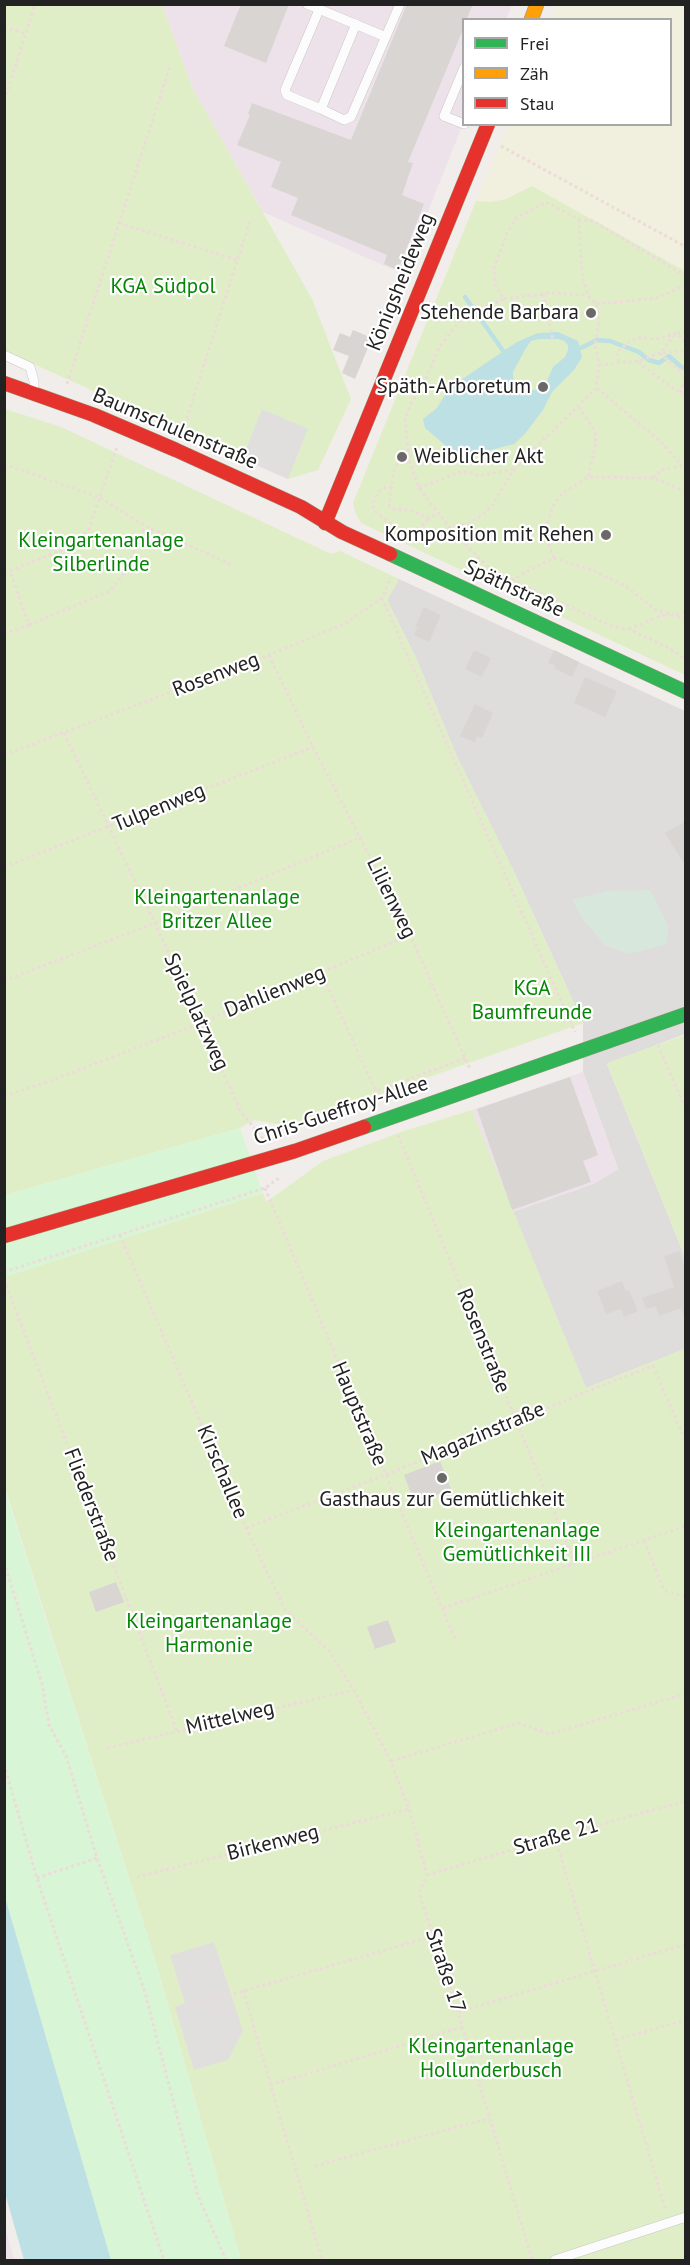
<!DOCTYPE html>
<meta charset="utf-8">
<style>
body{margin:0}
#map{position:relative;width:690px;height:2265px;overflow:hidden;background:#f0edea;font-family:"PT Sans",sans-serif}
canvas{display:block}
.frame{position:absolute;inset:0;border:6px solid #222;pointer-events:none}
.legend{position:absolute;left:462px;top:18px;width:210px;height:108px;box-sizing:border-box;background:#fff;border:2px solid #a7a7a7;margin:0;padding:8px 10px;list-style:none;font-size:18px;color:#222}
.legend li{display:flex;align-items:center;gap:12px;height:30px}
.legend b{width:30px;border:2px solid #a7a7a7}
</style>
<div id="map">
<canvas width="690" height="2265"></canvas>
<div class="frame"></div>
<ul class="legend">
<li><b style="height:8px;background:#30b455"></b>Frei</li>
<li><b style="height:8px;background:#ff9f0a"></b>Zäh</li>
<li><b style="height:8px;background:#e5322d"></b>Stau</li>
</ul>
</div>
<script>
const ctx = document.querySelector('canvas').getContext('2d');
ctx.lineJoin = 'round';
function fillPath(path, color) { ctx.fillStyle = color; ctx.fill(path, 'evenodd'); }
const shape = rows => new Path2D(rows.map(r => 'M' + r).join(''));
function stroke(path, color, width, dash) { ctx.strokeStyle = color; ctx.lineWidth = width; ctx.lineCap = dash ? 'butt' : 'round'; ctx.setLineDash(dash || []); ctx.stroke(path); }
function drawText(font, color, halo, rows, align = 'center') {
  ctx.font = font + ' "PT Sans",sans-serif'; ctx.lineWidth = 4.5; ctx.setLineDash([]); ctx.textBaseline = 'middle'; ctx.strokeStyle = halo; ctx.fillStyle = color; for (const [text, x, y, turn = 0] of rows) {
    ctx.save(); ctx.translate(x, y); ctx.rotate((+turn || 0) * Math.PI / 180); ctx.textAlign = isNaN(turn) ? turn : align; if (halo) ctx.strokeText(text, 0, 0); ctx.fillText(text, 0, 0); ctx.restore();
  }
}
fillPath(shape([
 [399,579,685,711,685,1034,607,1064,685,1257,685,1349,586,1388,512,1212,593,1184,618,1169,583,1072,583,1023,514,872,457,757,416,658,387,600]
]), '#dfdddc');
fillPath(shape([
 [162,5,512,5,506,19,464,20,463,124,403,274,263,212,192,87],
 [583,1072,618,1169,593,1184,512,1212,472,1110],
 [5,2226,14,2260,5,2260]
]), '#eee2ea');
fillPath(shape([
 [557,5,685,5,685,271,532,186,506,199,491,202,476,201,508,125,670,124,670,20,551,19]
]), '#f1efdd');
fillPath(shape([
 [4,5,162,5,192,87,312,299,351,399,318,470,288,479,5,351],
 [532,186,685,271,685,675,361,523,355,512,353,503,476,201,491,202,506,199],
 [5,409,61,427,331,554,340,551,399,579,387,600,416,658,457,757,514,872,583,1023,289,1126,254,1120,240,1128,5,1195],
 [685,1035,686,1035,685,1257,607,1063],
 [472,1110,586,1388,685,1349,685,2260,241,2260,153,1953,5,1488,4,1277,263,1193,266,1201,269,1200,323,1161,404,1131]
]), '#e0eec7');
fillPath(shape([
 [650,890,668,925,667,944,629,954,605,945,584,921,572,900,607,891]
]), '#d8e7dc');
fillPath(shape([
 [240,1128,263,1193,5,1277,5,1195],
 [4,1488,153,1953,241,2260,111,2260,5,1897]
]), '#d8f6d5');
fillPath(shape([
 [262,409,308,429,288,479,242,459],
 [214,1942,243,2031,228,2060,194,2070,175,2007,185,2003,170,1955]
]), '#e0dfde');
fillPath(shape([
 [558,332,578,341,582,357,574,370,552,392,543,410,524,435,514,444,471,455,450,453,445,445,425,428,423,419,437,408,449,388,517,342,538,333],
 [539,339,558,339,564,341,568,345,568,350,565,357,553,367,545,386,537,390,525,390,518,386,513,378,513,372,526,348,531,341],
 [4,1897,5,1897,111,2260,24,2260,5,2193]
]), '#bce0e4');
stroke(shape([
 [465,297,504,352],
 [581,348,597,340,610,341,639,352,649,360,659,363,669,356,681,367,686,368]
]), '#bce0e4', 4.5);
fillPath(shape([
 [241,4,289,4,266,63,224,46],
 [407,4,473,4,466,20,464,20,464,27,408,162,413,163,402,195,424,204,398,270,384,264,387,255,291,215,298,198,271,187,281,162,237,145,250,115,248,114,252,103,351,140],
 [353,330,372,338,355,379,342,373,349,356,333,350,340,333,350,337],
 [424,607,441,615,429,642,414,635,418,628,415,627],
 [474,650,491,658,482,677,465,669],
 [554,650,579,662,572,677,554,668,555,665,548,663],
 [585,677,617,691,605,717,574,703],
 [475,704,493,713,482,738,477,736,475,742,460,736],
 [686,821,686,867,665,833],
 [570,1077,598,1155,583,1161,591,1182,512,1210,477,1109],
 [679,1251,686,1270,686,1314,683,1314,681,1308,659,1316,656,1306,646,1309,642,1298,674,1287,664,1256],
 [622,1281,626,1292,629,1290,638,1311,624,1317,621,1309,606,1314,597,1291],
 [440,1461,451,1489,415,1504,404,1475],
 [116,1582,124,1602,96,1612,89,1592],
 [388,1620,396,1642,375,1649,367,1627]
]), '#d8d5d3');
const lane = shape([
 [307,4,386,37],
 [319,10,285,90,287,95,321,109,356,24],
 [464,68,444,116,464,124],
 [321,109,344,120,351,117,400,4],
 [4,355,30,367,34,381,34,391],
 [555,2260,686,2217]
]);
const fast = shape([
 [390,554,686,692],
 [364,1127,686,1014]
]);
const slow = shape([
 [531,20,537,4]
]);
const jam = shape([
 [4,383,94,415,176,450,301,507,342,532,390,554],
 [325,523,488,124],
 [4,1236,295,1151,364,1127]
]);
stroke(lane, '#c9c8c6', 10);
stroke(fast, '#9b9a80', 15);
stroke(slow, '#9b9a80', 15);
stroke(jam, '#9b9a80', 15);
stroke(shape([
 [4,27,25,34],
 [4,101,35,4],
 [501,146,686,247],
 [119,223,237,260],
 [686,276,593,221,579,219,546,202,516,218,507,233,494,267,495,284,504,299,475,311,460,321,453,329,439,348,421,390,411,403,405,419,409,461,419,488,450,528,491,570,614,627,629,629,671,649,686,660],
 [543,294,553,340],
 [504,299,549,293,588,295],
 [596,304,657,298,686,285],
 [686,332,676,333,660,353,677,369,686,371],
 [639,361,645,368,686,397],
 [619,362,617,352,630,341,640,338,658,339,676,333,686,343],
 [599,365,639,361,660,353,686,351],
 [67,384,170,66],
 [597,388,661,442,682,465],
 [681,393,686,374],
 [579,407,595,432,596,443,588,477],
 [183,430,251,218],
 [409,461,397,464,394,470,389,505,392,509,410,510,429,518,438,514],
 [4,464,101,498,145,526,233,565],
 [653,478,661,470,686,465],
 [392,487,384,488,378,492,373,502,374,510,379,515,396,527,407,531,419,528,429,518],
 [419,488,459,472,468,472,479,476,514,469],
 [450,528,468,523,483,515,493,504,514,469,596,388,599,365,595,345,599,321,598,312,596,304,588,296,582,273,579,219],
 [554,558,548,543,547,524,554,504,563,493,588,477,653,478,686,491],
 [4,573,75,545,89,528,117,447],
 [511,580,554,558,594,571,625,586,656,610,686,619],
 [382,598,575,1032],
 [676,614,686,612],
 [29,625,110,591,125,572,145,526],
 [629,629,660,616,670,615],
 [4,634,29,625,10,572],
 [269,655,313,747,410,935,470,1069],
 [64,733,155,923,241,1112,264,1140],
 [4,755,269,655,344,624,382,598,391,577],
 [4,867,313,747],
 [321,973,376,1091,466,1058],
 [4,981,155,923,361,837],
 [658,1045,686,1110],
 [4,1096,53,1080,201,1023,410,935],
 [398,1135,575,1563],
 [265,1188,455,1639],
 [120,1235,246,1528,285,1610,329,1651,354,1690,391,1762,409,1809,427,1875,419,1892,458,2012,532,2260],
 [4,1272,265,1188,279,1178],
 [4,1279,177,1731],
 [246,1528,385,1475,598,1387,653,1366,686,1442],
 [644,1541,664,1590,686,1597],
 [4,1562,42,1684,49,1725,66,1756,97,1858,144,1989,198,2196,226,2260],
 [443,1608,686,1526],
 [107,1748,354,1690],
 [391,1761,519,1723,549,1734,686,1694],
 [4,1764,37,1878,164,2260],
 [555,1837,666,2211],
 [427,1875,555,1837,686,1801],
 [137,1877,409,1809],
 [37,1878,97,1858],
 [243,1990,322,2260],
 [199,2004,434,1936],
 [458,2012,686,1944],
 [615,2040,686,2020],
 [270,2085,462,2027],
 [315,2166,490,2118]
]), '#eddbda', 3, [3, 3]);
stroke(lane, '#fdfcfc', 9);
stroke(fast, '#30b455', 14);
stroke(slow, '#ff9f0a', 14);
stroke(jam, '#e5322d', 14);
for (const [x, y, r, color] of [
 [591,313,6,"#6a6968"],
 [543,387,6,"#6a6968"],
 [402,457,6,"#6a6968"],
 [606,535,6,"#6a6968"],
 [442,1478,6,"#6a6968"]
]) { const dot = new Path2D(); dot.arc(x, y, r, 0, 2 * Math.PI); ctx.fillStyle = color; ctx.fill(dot); stroke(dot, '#fff', 2); }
drawText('21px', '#222', '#fff', [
 ["Königsheideweg",401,282,-68],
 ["Baumschulenstraße",175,429,23],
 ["Späthstraße",514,589,25],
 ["Rosenweg",216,675,-21],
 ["Tulpenweg",159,808,-22],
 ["Lilienweg",391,898,64],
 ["Dahlienweg",275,992,-22],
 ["Spielplatzweg",196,1012,65],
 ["Chris-Gueffroy-Allee",341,1111,-18],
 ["Rosenstraße",483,1341,68],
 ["Hauptstraße",359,1414,67],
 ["Magazinstraße",483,1434,-23],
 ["Kirschallee",222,1472,67],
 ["Fliederstraße",91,1505,69],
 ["Mittelweg",230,1718,-13],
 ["Straße 21",556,1837,-16],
 ["Birkenweg",273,1843,-14],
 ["Straße 17",445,1971,72]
]);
drawText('21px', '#058605', '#fff', [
 ["KGA Südpol",163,287],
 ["Kleingartenanlage",101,541],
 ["Silberlinde",101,565],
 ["Kleingartenanlage",217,898],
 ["Britzer Allee",217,922],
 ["KGA",532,989],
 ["Baumfreunde",532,1013],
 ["Kleingartenanlage",517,1531],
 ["Gemütlichkeit III",517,1555],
 ["Kleingartenanlage",209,1622],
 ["Harmonie",209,1646],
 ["Kleingartenanlage",491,2047],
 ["Hollunderbusch",491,2071]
]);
drawText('21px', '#222', '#fff', [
 ["Stehende Barbara",579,313],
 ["Späth-Arboretum",531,387],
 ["Weiblicher Akt",414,457,"left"],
 ["Komposition mit Rehen",594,535],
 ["Gasthaus zur Gemütlichkeit",442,1500,"center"]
], 'right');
</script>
